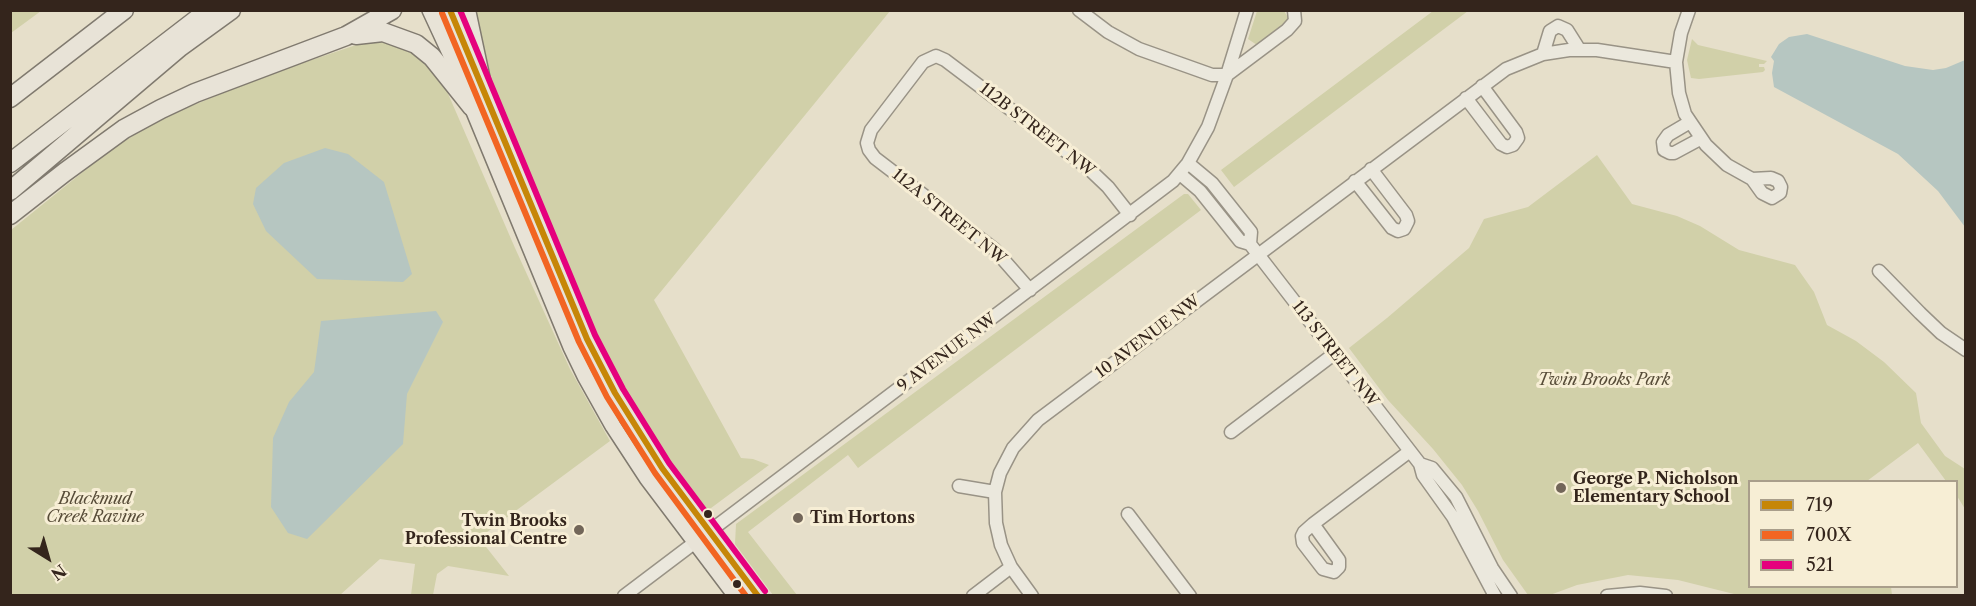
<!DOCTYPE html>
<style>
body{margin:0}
#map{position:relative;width:1976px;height:606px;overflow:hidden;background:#e6dfca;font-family:"Libre Caslon Text",serif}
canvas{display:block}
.frame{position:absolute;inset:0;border:12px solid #34251c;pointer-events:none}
.legend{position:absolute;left:1748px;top:480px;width:210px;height:108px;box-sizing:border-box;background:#f7eed5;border:2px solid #a99e8b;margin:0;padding:8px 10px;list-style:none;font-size:18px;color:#34251c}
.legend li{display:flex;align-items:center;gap:12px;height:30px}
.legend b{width:30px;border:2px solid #a99e8b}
.north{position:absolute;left:18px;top:528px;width:60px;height:60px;-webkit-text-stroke:4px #f7eed5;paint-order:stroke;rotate:143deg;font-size:16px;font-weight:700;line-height:24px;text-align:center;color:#34251c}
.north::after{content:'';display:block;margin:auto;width:21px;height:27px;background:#34251c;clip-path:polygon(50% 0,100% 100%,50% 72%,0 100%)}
</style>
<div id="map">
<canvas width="1976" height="606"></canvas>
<div class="frame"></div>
<ul class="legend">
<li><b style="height:8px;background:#c68607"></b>719</li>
<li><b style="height:8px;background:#f26522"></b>700X</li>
<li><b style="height:8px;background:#e5007d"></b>521</li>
</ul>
<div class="north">N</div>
</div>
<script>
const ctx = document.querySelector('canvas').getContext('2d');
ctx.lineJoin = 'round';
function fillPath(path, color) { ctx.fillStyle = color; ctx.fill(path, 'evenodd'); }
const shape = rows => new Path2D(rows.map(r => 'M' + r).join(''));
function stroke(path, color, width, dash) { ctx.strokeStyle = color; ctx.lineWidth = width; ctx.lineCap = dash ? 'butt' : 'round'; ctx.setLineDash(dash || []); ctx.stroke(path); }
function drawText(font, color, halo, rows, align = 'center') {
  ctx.font = font + ' "Libre Caslon Text",serif'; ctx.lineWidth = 6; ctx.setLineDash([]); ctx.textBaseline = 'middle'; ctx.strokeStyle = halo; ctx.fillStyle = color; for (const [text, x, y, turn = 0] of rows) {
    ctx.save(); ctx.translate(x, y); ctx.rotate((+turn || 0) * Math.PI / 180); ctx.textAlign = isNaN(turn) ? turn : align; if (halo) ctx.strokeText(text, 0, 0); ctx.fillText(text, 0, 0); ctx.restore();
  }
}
fillPath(shape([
 [11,10,41,10,41,11,11,33],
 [472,11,890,11,654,300,741,458,753,459,769,465,703,514,634,412,593,338,524,163,489,83],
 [1257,11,1284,11,1291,22,1257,45,1248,39],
 [1433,11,1468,11,1234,187,1221,170],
 [1692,39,1698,45,1767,61,1764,64,1759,64,1759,67,1764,67,1765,70,1763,72,1699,79,1691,78,1687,60],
 [365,42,386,42,405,46,421,57,446,89,515,248,570,369,610,441,479,538,509,576,448,566,437,574,433,595,411,595,415,564,380,559,340,595,11,596,11,230,110,150,162,118,267,75],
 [1597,155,1632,204,1677,216,1700,226,1739,250,1795,265,1814,292,1827,325,1856,341,1884,362,1916,393,1921,423,1945,456,1965,469,1965,509,1957,496,1956,482,1946,481,1918,443,1867,481,1750,482,1750,586,1891,587,1892,595,1738,595,1678,580,1628,575,1577,585,1550,595,1528,595,1503,560,1478,511,1462,485,1433,449,1388,400,1349,348,1387,318,1469,248,1484,219,1528,207],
 [1184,194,1188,194,1201,210,858,468,848,455,748,532,797,595,773,595,735,544,736,524]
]), '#d1d0a9');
fillPath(shape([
 [1807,34,1905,66,1933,70,1946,68,1965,60,1965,227,1938,191,1898,154,1774,87,1772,73,1774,61,1771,57,1779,44,1789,37],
 [325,148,348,154,384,182,412,274,403,282,317,279,266,231,253,204,256,188,284,163],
 [436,311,443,322,407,394,403,444,307,539,288,533,271,507,273,438,289,402,314,372,321,321]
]), '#b6c6c1');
const minor = shape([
 [1079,10,1108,32,1139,49,1212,75,1227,75,1287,30,1295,21,1294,10],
 [1689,10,1681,33,1676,62,1679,93,1685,114,1706,145,1727,165,1752,179],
 [1543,54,1550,31,1558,26,1567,30,1579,49],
 [1466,98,1501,144,1507,147,1513,145,1518,138,1516,132,1482,86],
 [1690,122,1668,135,1663,142,1664,150,1670,153,1674,153,1700,139],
 [1188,163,1212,183,1251,232,1250,244],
 [1180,174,1200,191,1240,241,1250,244,1420,464,1423,475,1453,517,1495,596],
 [1771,178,1778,181,1781,187,1780,193,1772,198,1762,193,1752,179,1771,178],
 [1355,181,1392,228,1398,231,1404,229,1408,221,1406,215,1371,169],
 [1879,271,1920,313,1941,333,1966,350],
 [1030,290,994,249,875,158,869,150,867,143,871,130,923,62,936,56,945,60,1088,168,1108,187,1130,215],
 [1231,432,1334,354],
 [1420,464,1432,468,1456,497,1492,568,1511,596],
 [959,486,995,492],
 [1128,514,1190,596],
 [1313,524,1339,560,1339,567,1334,572,1323,569,1303,543,1302,536,1304,532,1313,524,1410,451],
 [624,596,1173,181,1188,163,1208,127,1227,75,1247,10],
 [973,596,1011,567],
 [1032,596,1011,567,1001,545,996,523,995,492,1000,473,1013,448,1038,420,1506,69,1543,54,1569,50,1597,50,1676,62],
 [1607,596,1640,593,1666,596]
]);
const major = shape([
 [430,10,449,51,571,347,585,376,613,426,647,478,736,596],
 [450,10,587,339,615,393,662,468,758,596]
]);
const highway = shape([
 [466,10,482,85],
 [356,35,383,32,416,44,432,57,472,107],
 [10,98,124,10],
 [10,163,209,10],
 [10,191,180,47,231,10],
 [10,215,65,172,124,129,161,109,195,93,346,36,392,10]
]);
stroke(minor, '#999386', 15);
stroke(major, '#807a6f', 18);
stroke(highway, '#807a6f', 21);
stroke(minor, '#ebe8dd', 12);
stroke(major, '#e8e3d7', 15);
stroke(highway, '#e8e3d7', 18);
stroke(shape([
 [450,10,587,339,615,393,662,468,758,596]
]), '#c68607', 6);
stroke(shape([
 [442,13,579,342,607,397,655,473,746,596]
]), '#f26522', 6);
stroke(shape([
 [460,10,595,335,623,389,669,463,765,591]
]), '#e5007d', 6);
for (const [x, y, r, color] of [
 [1561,488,6,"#726659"],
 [708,514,5,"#34251c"],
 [798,518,6,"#726659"],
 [579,530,6,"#726659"],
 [737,584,5,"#34251c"]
]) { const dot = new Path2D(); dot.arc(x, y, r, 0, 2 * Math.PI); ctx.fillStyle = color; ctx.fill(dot); stroke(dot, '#f7eed5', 2); }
drawText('16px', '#34251c', '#f7eed5', [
 ["112B STREET NW",1037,130,38],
 ["112A STREET NW",949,217,39],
 ["10 AVENUE NW",1148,337,-37],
 ["9 AVENUE NW",947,353,-37],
 ["113 STREET NW",1335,354,52]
]);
drawText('italic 16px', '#574c38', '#f7eed5', [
 ["Twin Brooks Park",1604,380],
 ["Blackmud",95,499],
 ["Creek Ravine",95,517]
]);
drawText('bold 16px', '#34251c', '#f7eed5', [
 ["George P. Nicholson",1573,479],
 ["Elementary School",1573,497],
 ["Tim Hortons",810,518],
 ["Twin Brooks",567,521,"right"],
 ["Professional Centre",567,539,"right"]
], 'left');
</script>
